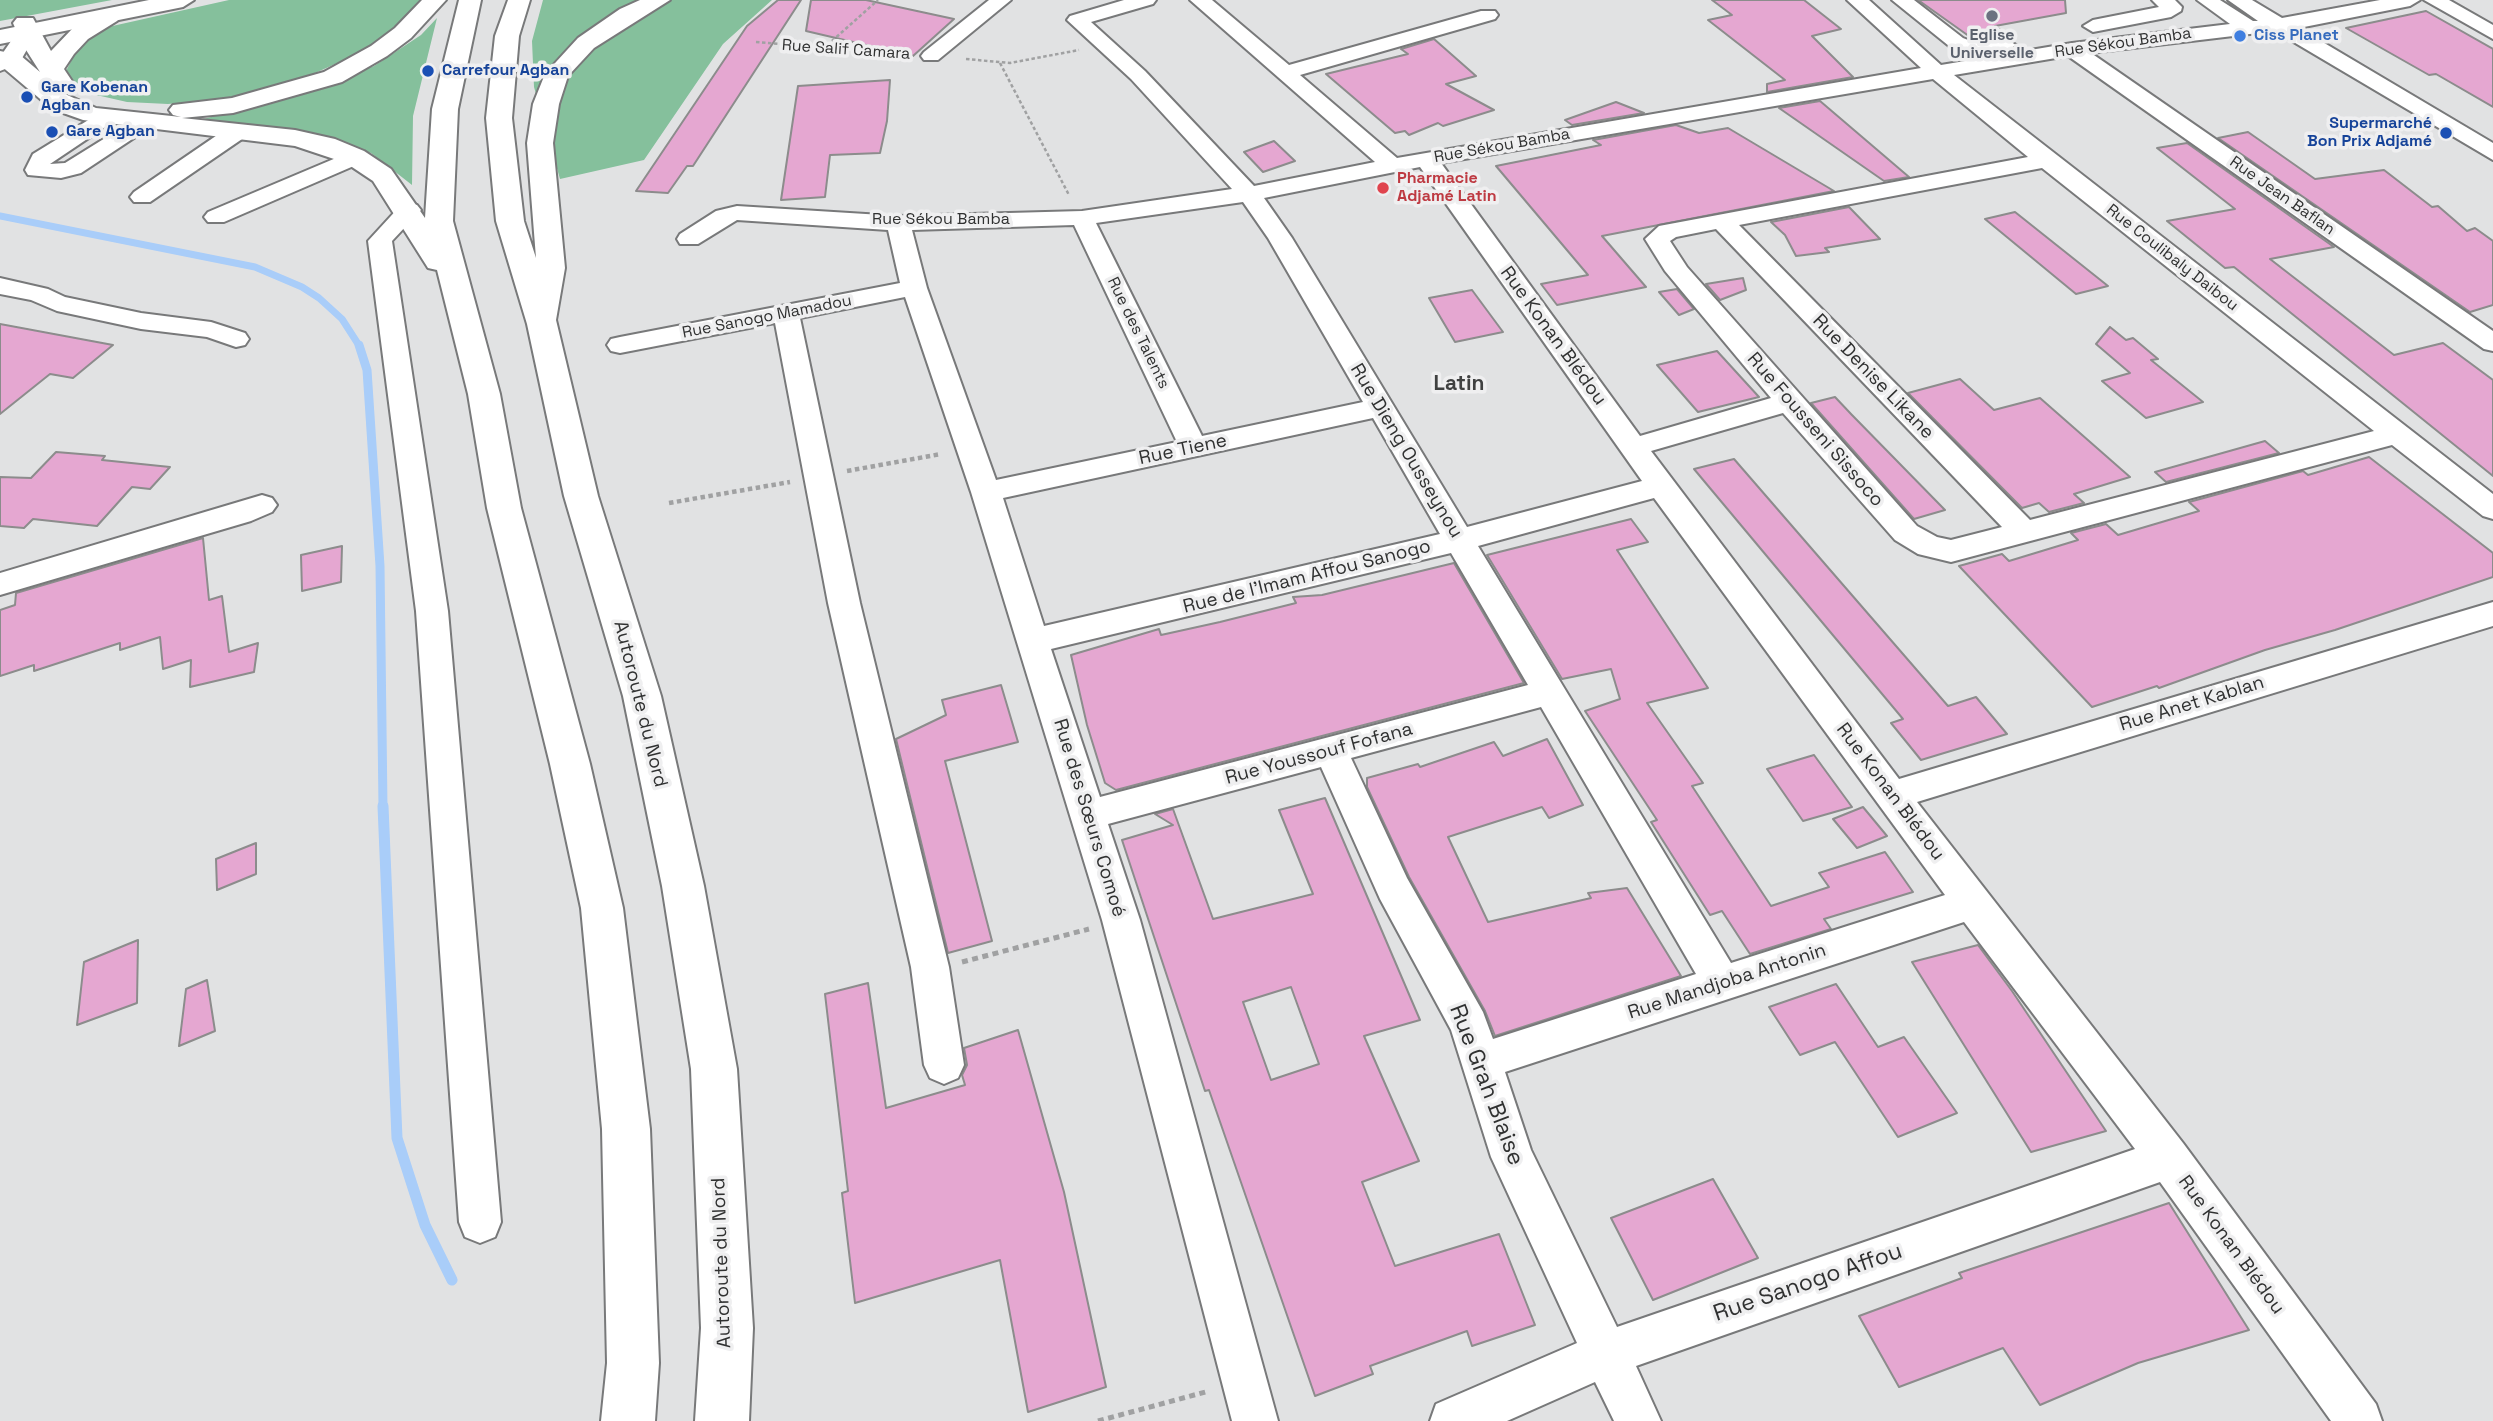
<!DOCTYPE html>
<meta charset="utf-8">
<style>
body{margin:0}
canvas{display:block;background:#e1e2e3}
</style>
<canvas width="2493" height="1421"></canvas>
<script>
const ctx = document.querySelector('canvas').getContext('2d');
ctx.lineJoin = 'round';
function fillPath(path, color) { ctx.fillStyle = color; ctx.fill(path, 'evenodd'); }
const shape = rows => new Path2D(rows.map(r => 'M' + r).join(''));
function stroke(path, color, width, dash) { ctx.strokeStyle = color; ctx.lineWidth = width; ctx.lineCap = dash ? 'butt' : 'round'; ctx.setLineDash(dash || []); ctx.stroke(path); }
function drawText(font, color, halo, rows, align = 'center') {
  ctx.font = font + ' "Space Grotesk",sans-serif'; ctx.lineWidth = 7; ctx.setLineDash([]); ctx.textBaseline = 'middle'; ctx.strokeStyle = halo; ctx.fillStyle = color; for (const [text, x, y, turn = 0] of rows) {
    ctx.save(); ctx.translate(x, y); ctx.rotate((+turn || 0) * Math.PI / 180); ctx.textAlign = isNaN(turn) ? turn : align; if (halo) ctx.strokeText(text, 0, 0); ctx.fillText(text, 0, 0); ctx.restore();
  }
}
fillPath(shape([
 [0,0,112,0,0,21],
 [229,0,422,0,393,31,362,52,286,86,245,97,168,104,127,102,92,94,73,84,66,71,75,53,99,29],
 [543,0,772,0,723,44,644,160,560,179,534,87,532,41],
 [437,18,413,116,412,185,371,153,323,137,281,128,203,119,315,91,374,66,421,35]
]), '#85c09c');
stroke(shape([
 [0,216,255,267,302,287,319,298,342,319,360,347]
]), '#a9cdf9', 7);
stroke(shape([
 [359,345,367,370,380,566,383,808]
]), '#a9cdf9', 9);
stroke(shape([
 [383,806,397,1138,425,1225,452,1280]
]), '#a9cdf9', 11);
const building = shape([
 [778,0,801,0,693,166,687,166,668,193,636,191,747,26,778,0],
 [811,0,866,0,954,19,913,56,806,31,811,0],
 [1712,0,1804,0,1841,29,1812,36,1853,77,1767,92,1767,84,1785,80,1708,20,1732,15,1712,0],
 [1918,0,2065,0,2066,13,1995,26,2015,40,2006,36,1973,39,1918,0],
 [2426,11,2493,49,2493,107,2436,74,2429,75,2346,28,2426,11],
 [1434,39,1476,76,1446,84,1494,110,1443,126,1438,123,1409,135,1405,131,1395,133,1326,74,1408,54,1401,49,1434,39],
 [890,80,887,121,880,153,830,155,825,197,781,200,798,86,890,80],
 [1820,101,1909,177,1884,181,1779,108,1820,101],
 [1616,102,1644,113,1572,125,1565,120,1616,102],
 [1676,125,1699,133,1728,128,1834,191,1602,236,1646,287,1557,305,1541,284,1588,275,1496,166,1601,145,1593,140,1676,125],
 [2248,132,2315,179,2384,170,2432,207,2438,206,2467,231,2475,228,2493,241,2493,305,2470,312,2218,138,2248,132],
 [1274,141,1295,161,1263,172,1244,152,1274,141],
 [2187,143,2334,247,2270,259,2394,355,2443,343,2493,380,2493,476,2234,267,2225,268,2167,221,2235,209,2157,148,2187,143],
 [1849,207,1880,239,1825,248,1829,252,1796,256,1785,235,1771,222,1849,207],
 [2015,212,2108,286,2076,294,1985,219,2015,212],
 [1743,278,1746,290,1720,300,1706,284,1743,278],
 [1677,289,1694,309,1679,315,1659,292,1677,289],
 [1472,290,1503,332,1455,342,1429,298,1472,290],
 [0,324,113,345,73,378,50,374,0,414,0,324],
 [2110,327,2126,340,2133,338,2158,359,2151,360,2203,402,2146,418,2102,381,2130,373,2096,344,2110,327],
 [1717,351,1759,397,1698,412,1657,365,1717,351],
 [1960,379,1994,410,2040,398,2130,477,2074,494,2084,503,2049,512,2039,503,2022,508,1908,393,1960,379],
 [1835,397,1851,414,1945,510,1914,519,1811,403,1835,397],
 [2265,441,2279,453,2166,482,2155,472,2265,441],
 [56,452,105,456,102,460,170,467,150,489,132,487,97,526,33,519,24,528,0,526,0,477,31,478,56,452],
 [2369,457,2493,553,2493,577,2335,630,2265,650,2159,688,2157,686,2092,707,1959,566,2002,554,2009,561,2078,540,2071,533,2106,524,2118,535,2199,511,2189,502,2303,471,2308,475,2369,457],
 [1734,459,1948,706,1976,697,2007,734,1921,760,1891,723,1903,719,1694,469,1734,459],
 [1631,519,1648,542,1617,550,1708,688,1647,703,1703,783,1692,786,1771,906,1829,887,1819,873,1885,852,1913,892,1824,919,1831,929,1750,954,1722,911,1710,915,1651,822,1657,820,1585,711,1620,699,1611,669,1562,679,1487,555,1631,519],
 [203,538,209,600,222,596,229,652,258,643,254,672,190,687,191,660,163,669,160,637,120,650,120,643,34,671,34,665,0,676,0,610,15,605,16,593,203,538],
 [342,546,341,582,302,591,301,555,342,546],
 [1454,563,1524,683,1116,790,1105,783,1087,725,1071,655,1159,629,1161,635,1220,622,1296,603,1293,597,1322,595,1454,563],
 [1001,685,1018,742,945,761,992,941,948,953,896,739,946,715,942,700,1001,685],
 [1547,739,1583,805,1549,818,1542,807,1448,837,1488,922,1591,898,1588,893,1627,888,1681,976,1495,1036,1485,1011,1409,877,1367,787,1367,778,1418,764,1420,767,1494,742,1503,756,1547,739],
 [1814,755,1852,807,1803,821,1767,769,1814,755],
 [1325,798,1420,1020,1364,1036,1419,1161,1362,1182,1395,1266,1499,1234,1535,1325,1472,1346,1467,1331,1370,1366,1373,1374,1315,1396,1209,1090,1205,1091,1122,840,1173,825,1155,814,1173,809,1213,919,1313,894,1279,810,1325,798],
 [1291,987,1319,1064,1271,1080,1243,1002,1291,987],
 [1863,807,1887,836,1857,848,1833,819,1863,807],
 [256,843,256,874,217,890,216,859,256,843],
 [138,940,137,1003,77,1025,84,962,138,940],
 [1978,945,2012,991,2106,1131,2031,1152,1912,962,1978,945],
 [207,980,215,1031,179,1046,186,989,207,980],
 [868,983,886,1108,965,1085,962,1075,967,1065,964,1048,1018,1030,1064,1192,1106,1387,1028,1412,1000,1260,855,1303,842,1193,848,1191,825,994,868,983],
 [1836,984,1878,1047,1904,1037,1957,1113,1898,1137,1835,1042,1800,1055,1769,1007,1836,984],
 [1713,1179,1758,1258,1653,1300,1611,1218,1713,1179],
 [2169,1203,2249,1330,2138,1363,2040,1405,2003,1348,1899,1387,1859,1316,1962,1278,1959,1273,2169,1203]
]);
fillPath(building, '#e5a7d1');
stroke(building, '#8c8c8c', 2);
const minor = shape([
 [989,0,1011,0,938,60,924,60,921,56,924,52,989,0],
 [1124,0,1156,0,1153,4,1091,22,1145,71,1254,186,1375,162,1190,0,1212,0,1289,65,1481,11,1495,11,1498,15,1495,19,1300,75,1397,158,1921,68,1847,0,1869,0,1941,65,2072,43,2230,24,2197,0,2220,0,2253,21,2258,21,2228,0,2252,0,2282,18,2380,0,2420,0,2410,6,2299,28,2493,143,2493,160,2275,31,2091,53,2493,331,2493,351,2484,349,2068,56,1954,75,2493,494,2493,519,2483,516,2392,445,1951,562,1918,554,1895,540,1783,413,1651,451,1899,779,2493,602,2493,626,1917,802,2183,1143,2376,1404,2382,1421,2331,1421,2160,1182,1636,1366,1661,1421,1614,1421,1595,1382,1507,1421,1430,1421,1436,1404,1577,1343,1491,1157,1451,1030,1380,899,1321,767,1108,824,1140,920,1278,1421,1232,1421,1102,920,971,492,905,297,800,318,860,603,949,967,964,1065,958,1078,944,1084,930,1078,924,1065,911,967,828,603,775,323,620,353,611,351,607,345,611,339,620,337,900,283,888,230,737,220,698,244,680,244,677,239,680,234,716,211,737,206,898,216,1082,211,1232,189,1131,79,1067,20,1070,16,1124,0],
 [1933,79,2028,157,1659,226,1645,239,1665,271,1771,398,1640,436,1441,163,1933,79],
 [1420,167,1642,481,1467,527,1292,238,1264,198,1420,167],
 [2042,168,2374,431,2030,520,1739,225,2042,168],
 [1243,202,1268,238,1363,402,1202,436,1096,223,1243,202],
 [1074,225,1177,442,996,480,927,288,912,230,1074,225],
 [1716,229,2002,527,1951,540,1937,537,1917,526,1687,267,1670,241,1676,237,1716,229],
 [1373,418,1440,534,1044,626,1003,498,1373,418],
 [1654,498,1945,895,1731,963,1478,546,1654,498],
 [1451,553,1528,685,1100,797,1051,649,1451,553],
 [1541,707,1696,974,1493,1039,1483,1012,1407,878,1351,758,1541,707],
 [1964,922,2135,1149,1617,1327,1531,1150,1505,1072,1964,922],
 [1892,0,1914,0,1963,38,1973,42,2006,39,2016,45,2006,51,1964,52,1949,46,1892,0],
 [2152,0,2175,0,2182,7,2181,11,2171,17,2093,32,2083,26,2093,20,2159,7,2152,0],
 [2424,0,2449,0,2493,25,2493,39,2424,0],
 [27,26,37,32,21,60,18,64,0,71,0,57,20,28,27,26],
 [103,111,111,113,114,118,111,123,50,164,65,163,139,117,147,115,158,122,81,173,61,178,28,175,25,170,33,154,103,111],
 [237,125,248,132,245,137,150,202,134,202,130,197,134,192,229,127,237,125],
 [355,150,366,157,363,162,224,222,208,222,204,217,208,212,355,150],
 [409,203,417,205,421,210,392,241,448,611,501,1222,495,1237,480,1243,465,1237,459,1222,416,611,368,241,401,205,409,203],
 [0,278,48,289,65,297,141,313,211,322,245,333,249,339,245,345,236,347,207,337,141,329,57,311,31,300,0,294,0,278],
 [262,495,272,498,277,505,272,512,251,521,0,595,0,573,262,495]
]);
const major = shape([
 [149,0,194,0,183,7,0,44,0,30,149,0]
]);
const highway = shape([
 [422,0,446,0,411,38,387,56,342,82,233,113,182,118,295,130,335,139,364,151,391,169,425,218,432,109,459,0,481,0,458,109,453,221,500,394,521,508,590,764,623,908,650,1129,659,1363,655,1421,601,1421,607,1363,602,1129,581,908,550,764,487,508,468,394,437,270,428,268,373,181,346,163,295,146,83,120,52,109,0,65,0,51,20,55,40,72,21,42,13,23,17,18,33,18,51,51,72,29,101,11,117,11,121,16,117,21,88,39,74,54,64,69,76,87,73,92,65,94,96,108,181,117,173,115,169,110,173,105,232,98,324,72,371,46,395,28,422,0],
 [508,0,530,0,519,36,512,118,524,221,536,258,527,143,533,104,545,74,578,38,620,9,640,0,670,0,594,48,568,76,559,104,553,143,565,268,556,320,598,496,661,696,704,886,737,1069,753,1328,749,1421,695,1421,701,1328,691,1069,662,886,623,696,564,496,527,324,496,221,486,118,495,36,508,0]
]);
stroke(minor, '#78797a', 4);
stroke(major, '#78797a', 4);
stroke(highway, '#78797a', 4);
stroke(shape([
 [756,42,905,55],
 [823,49,878,0],
 [966,59,1010,63,1079,50],
 [1000,63,1069,195]
]), '#a0a1a2', 2.5, [3.5, 2.5]);
stroke(shape([
 [847,471,941,454],
 [669,503,790,482]
]), '#a0a1a2', 4.5, [4.5, 3.5]);
stroke(shape([
 [962,962,1089,929],
 [1098,1421,1209,1391]
]), '#a0a1a2', 5, [6, 4.5]);
fillPath(minor, '#fff');
fillPath(major, '#fff');
fillPath(highway, '#fff');
for (const [x, y, r, color] of [
 [1992,16,7,"#6b7280"],
 [2240,36,7,"#3f7fe0"],
 [428,71,7,"#1a4fb4"],
 [27,97,7,"#1a4fb4"],
 [52,132,7,"#1a4fb4"],
 [2446,133,7,"#1a4fb4"],
 [1383,188,7,"#e0444e"]
]) { const dot = new Path2D(); dot.arc(x, y, r, 0, 2 * Math.PI); ctx.fillStyle = color; ctx.fill(dot); stroke(dot, '#efeff0', 2.5); }
drawText('bold 16px', '#5b616d', '#efeff0', [
 ["Eglise",1992,36],
 ["Universelle",1992,54]
]);
drawText('bold 16px', '#366cbe', '#efeff0', [
 ["Ciss Planet",2254,36]
], 'left');
drawText('16px', '#303131', '#efeff0', [
 ["Rue Sékou Bamba",2123,43,-8],
 ["Rue Salif Camara",846,50,4],
 ["Rue Sékou Bamba",1502,146,-10],
 ["Rue Jean Baflan",2282,196,35],
 ["Rue Sékou Bamba",941,220],
 ["Rue Coulibaly Daibou",2172,258,38],
 ["Rue Sanogo Mamadou",767,317,-11],
 ["Rue des Talents",1138,333,64]
]);
drawText('bold 16px', '#164399', '#efeff0', [
 ["Carrefour Agban",442,71],
 ["Gare Kobenan",41,88],
 ["Agban",41,106],
 ["Supermarché",2432,124,"right"],
 ["Bon Prix Adjamé",2432,142,"right"],
 ["Gare Agban",66,132]
], 'left');
drawText('bold 16px', '#be3a42', '#efeff0', [
 ["Pharmacie",1397,179],
 ["Adjamé Latin",1397,197]
], 'left');
drawText('19px', '#303131', '#efeff0', [
 ["Rue Konan Blédou",1553,336,54],
 ["Rue Denise Likane",1873,377,46],
 ["Rue Fousseni Sissoco",1815,430,49],
 ["Rue Tiene",1183,450,-12],
 ["Rue Dieng Ousseynou",1406,451,59],
 ["Rue de l'Imam Affou Sanogo",1307,577,-14],
 ["Autoroute du Nord",640,704,76],
 ["Rue Anet Kablan",2192,704,-17],
 ["Rue Youssouf Fofana",1319,754,-15],
 ["Rue Konan Blédou",1890,792,53],
 ["Rue des Sœurs Comoé",1089,818,73],
 ["Rue Mandjoba Antonin",1727,982,-18],
 ["Rue Konan Blédou",2231,1245,54],
 ["Autoroute du Nord",722,1263,-92]
]);
drawText('bold 21px', '#404141', '#efeff0', [
 ["Latin",1459,384]
]);
drawText('23px', '#303131', '#efeff0', [
 ["Rue Grah Blaise",1486,1085,69],
 ["Rue Sanogo Affou",1808,1283,-19]
]);
</script>
